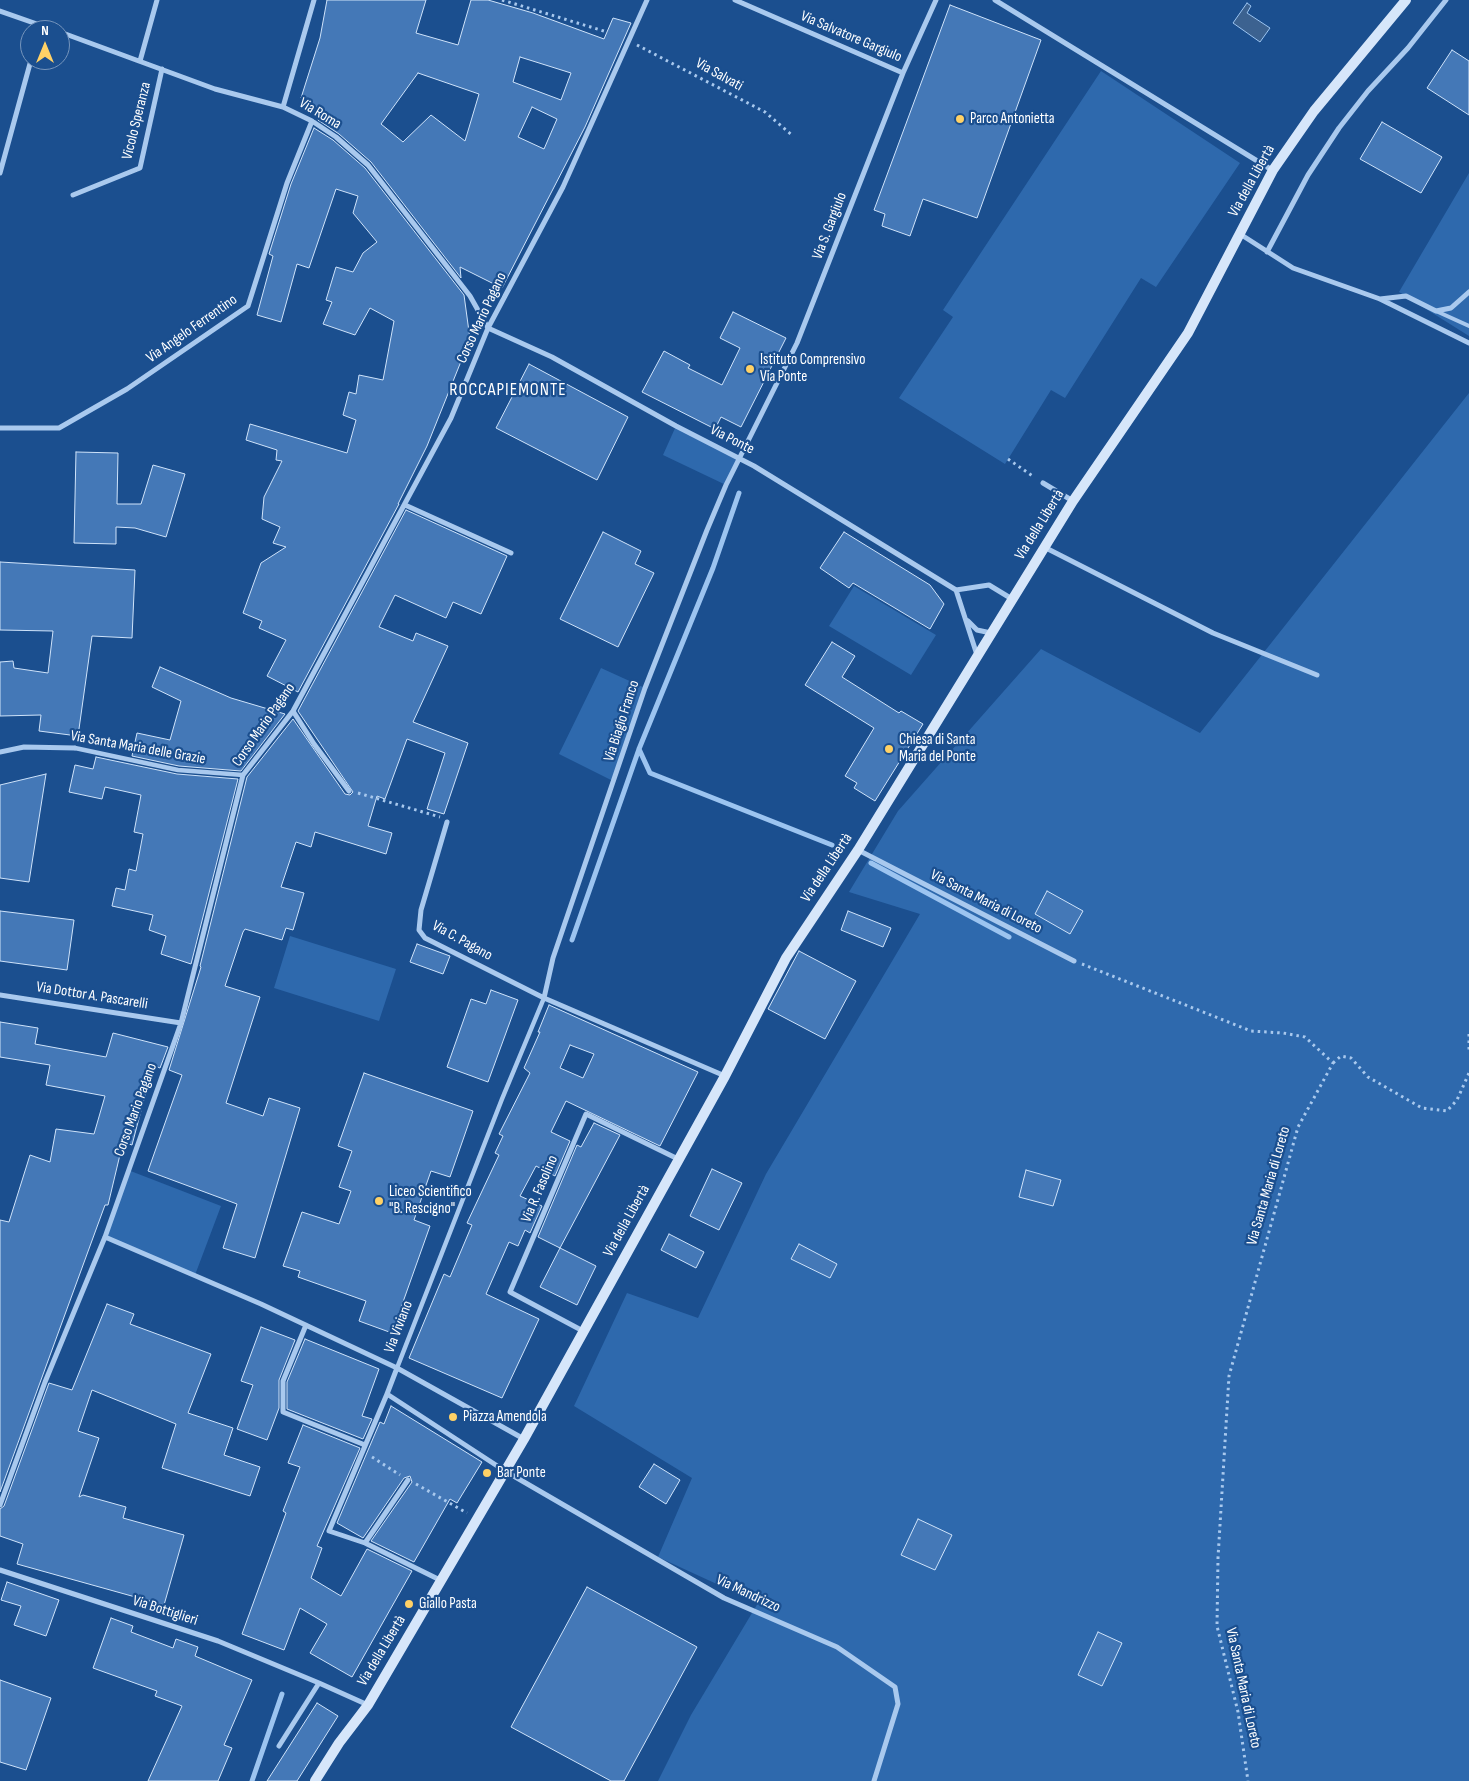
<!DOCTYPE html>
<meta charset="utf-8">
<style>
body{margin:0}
#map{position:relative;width:1469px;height:1781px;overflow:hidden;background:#1b4f8f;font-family:"Sofia Sans Condensed",sans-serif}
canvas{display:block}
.north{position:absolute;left:20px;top:20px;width:50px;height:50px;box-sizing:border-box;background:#1b4f8f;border:1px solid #7695bc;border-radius:50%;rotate:0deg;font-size:14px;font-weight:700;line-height:20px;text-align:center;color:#fff}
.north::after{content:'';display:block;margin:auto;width:18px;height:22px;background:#ffd166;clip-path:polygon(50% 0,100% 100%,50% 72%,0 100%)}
</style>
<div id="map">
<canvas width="1469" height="1781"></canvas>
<div class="north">N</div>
</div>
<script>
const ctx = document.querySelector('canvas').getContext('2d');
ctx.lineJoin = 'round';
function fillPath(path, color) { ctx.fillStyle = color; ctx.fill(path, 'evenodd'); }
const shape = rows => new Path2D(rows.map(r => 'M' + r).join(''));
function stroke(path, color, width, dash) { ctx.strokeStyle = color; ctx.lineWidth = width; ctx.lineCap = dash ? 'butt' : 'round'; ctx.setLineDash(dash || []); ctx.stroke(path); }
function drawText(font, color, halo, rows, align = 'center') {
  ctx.font = font + ' "Sofia Sans Condensed",sans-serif'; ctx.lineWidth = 4.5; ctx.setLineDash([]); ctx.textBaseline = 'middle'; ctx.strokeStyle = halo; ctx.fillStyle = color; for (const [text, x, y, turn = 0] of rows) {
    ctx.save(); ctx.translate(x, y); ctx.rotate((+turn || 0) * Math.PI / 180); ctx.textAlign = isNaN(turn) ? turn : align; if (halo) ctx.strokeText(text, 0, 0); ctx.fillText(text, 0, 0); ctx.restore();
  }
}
fillPath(shape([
 [1101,71,1240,163,1156,287,1141,278,1065,398,1051,390,1005,464,899,398,953,317,943,310],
 [1469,173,1469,336,1399,292],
 [1469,393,1469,1781,658,1781,691,1715,758,1603,658,1557,692,1478,574,1406,627,1293,698,1318,766,1174,920,914,849,892,898,811,1041,649,1200,733],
 [676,426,741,458,726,485,663,455],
 [854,586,936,635,911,675,829,626],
 [601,668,645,688,615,782,559,754],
 [290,936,396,969,379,1021,274,988],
 [128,1170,221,1206,195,1275,105,1237]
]), '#2e69ad');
const water = shape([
 [1247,3,1251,6,1247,13,1270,28,1260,42,1233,23,1247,3]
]);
fillPath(water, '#3c6290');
stroke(water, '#9cc4f0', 1);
stroke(shape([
 [639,749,650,773,832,845],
 [871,863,1009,937],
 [572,940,639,749,713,568,739,493],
 [252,1781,282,1694]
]), '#9cc4f0', 5);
const building = shape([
 [327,0,426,0,416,33,458,45,471,0,488,0,533,13,604,39,613,18,631,23,585,127,502,288,460,267,461,278,371,162,339,134,318,120,320,115,301,98,320,38,327,0],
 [520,57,571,73,561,100,513,82,520,57],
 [418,73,479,94,465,141,431,115,403,142,381,124,418,73],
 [532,107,557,119,544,149,518,137,532,107],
 [950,5,1041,40,977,218,923,199,910,236,882,226,885,214,874,210,950,5],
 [1452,50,1469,61,1469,115,1427,88,1452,50],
 [1382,122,1442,157,1421,193,1360,159,1382,122],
 [314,128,333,140,365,168,464,295,470,339,427,446,398,504,399,504,298,692,267,676,286,640,259,628,262,621,243,613,261,563,286,547,273,543,280,527,262,519,264,497,282,461,276,460,277,450,246,440,250,424,347,453,356,420,343,415,349,392,356,394,359,375,383,380,394,321,370,308,355,335,323,324,332,302,326,300,336,267,353,272,363,253,377,242,353,213,358,196,336,189,309,268,297,264,281,322,257,315,273,256,269,254,291,184,314,128],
 [733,312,786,338,741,427,721,417,715,429,642,392,664,351,690,365,688,368,722,385,740,348,720,338,733,312],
 [529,364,628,417,597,480,496,428,529,364],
 [76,452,118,453,117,504,141,504,153,465,185,474,166,537,135,528,116,527,116,544,74,543,76,452],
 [406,510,507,556,481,614,453,602,446,618,395,595,379,627,413,641,416,633,448,646,413,722,468,743,444,814,427,809,445,753,407,739,385,799,377,796,368,826,392,833,386,854,315,832,311,847,296,842,281,887,304,893,293,930,286,928,282,940,245,929,243,932,225,986,260,997,226,1103,263,1116,269,1098,300,1108,255,1258,223,1248,237,1204,148,1171,182,1075,169,1070,201,967,200,966,247,777,293,719,345,794,350,795,353,792,298,711,406,510],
 [603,532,641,551,635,564,654,573,618,647,560,619,603,532],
 [844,532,930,585,944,604,930,629,853,583,849,588,820,568,844,532],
 [0,562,135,570,132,638,92,636,78,736,39,731,41,715,0,716,0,662,13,661,14,668,48,673,53,631,0,630,0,562],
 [832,642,855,656,842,677,899,713,901,711,923,724,875,801,854,788,857,783,845,776,874,728,805,685,832,642],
 [160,667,231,698,285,714,241,771,179,766,132,756,137,733,170,740,181,701,152,687,160,667],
 [96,757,177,774,238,779,191,964,161,954,166,936,149,930,153,915,112,906,116,888,125,890,129,869,136,871,143,834,134,832,141,795,105,787,102,799,69,792,75,765,93,769,96,757],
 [46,774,29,882,0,878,0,785,46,774],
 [1047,891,1083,911,1070,934,1035,914,1047,891],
 [0,911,74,920,67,970,0,961,0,911],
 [848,911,891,928,883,947,841,930,848,911],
 [417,944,450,956,443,974,410,962,417,944],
 [799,951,856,981,825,1039,768,1009,799,951],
 [491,990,518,1000,488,1082,447,1067,471,999,486,1004,491,990],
 [549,1005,698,1072,660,1146,566,1101,551,1132,570,1141,555,1176,536,1166,520,1196,542,1206,530,1233,525,1230,518,1246,509,1242,486,1294,539,1319,502,1398,409,1358,444,1274,450,1277,472,1225,467,1223,499,1155,495,1153,503,1136,499,1134,530,1073,524,1068,540,1032,538,1032,549,1005],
 [570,1045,594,1054,583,1078,560,1068,570,1045],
 [0,1022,38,1028,35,1044,106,1057,113,1033,168,1047,160,1068,153,1065,132,1145,123,1142,108,1205,105,1205,0,1492,0,1220,9,1222,30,1155,50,1162,56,1129,94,1134,105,1096,46,1085,50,1065,0,1057,0,1022],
 [364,1073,473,1111,450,1177,431,1171,414,1220,430,1226,392,1333,359,1321,366,1301,298,1277,300,1271,283,1266,302,1212,339,1224,351,1191,339,1187,352,1151,338,1146,364,1073],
 [594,1123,620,1135,560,1248,538,1237,577,1145,581,1147,594,1123],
 [712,1169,742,1183,719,1230,690,1216,712,1169],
 [1026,1170,1061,1180,1053,1206,1019,1197,1026,1170],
 [669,1234,704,1252,696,1268,661,1250,669,1234],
 [799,1244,837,1264,830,1278,791,1259,799,1244],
 [560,1248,596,1266,577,1305,540,1287,560,1248],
 [107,1304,134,1314,130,1324,211,1354,188,1413,233,1428,224,1455,260,1467,250,1496,162,1468,176,1424,92,1390,78,1431,99,1438,79,1497,83,1495,126,1507,123,1518,184,1535,164,1605,17,1564,23,1544,0,1536,0,1509,4,1506,49,1383,72,1390,107,1304],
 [261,1327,295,1340,279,1380,279,1408,267,1440,237,1429,253,1385,241,1381,261,1327],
 [305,1339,379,1369,362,1416,372,1419,363,1439,287,1409,287,1382,305,1339],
 [391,1406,482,1462,457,1503,450,1499,414,1562,371,1541,412,1482,410,1476,404,1478,363,1538,337,1523,380,1422,384,1424,391,1406],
 [303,1425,360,1448,317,1546,322,1548,311,1578,341,1596,367,1549,412,1571,352,1677,310,1653,327,1624,300,1608,284,1650,242,1634,286,1513,283,1511,300,1467,288,1463,303,1425],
 [654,1464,680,1480,666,1504,639,1487,654,1464],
 [918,1519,952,1535,935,1570,901,1555,918,1519],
 [7,1582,59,1600,46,1636,14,1625,21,1606,1,1600,7,1582],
 [587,1587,697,1647,624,1781,611,1781,511,1727,587,1587],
 [111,1618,133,1626,131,1632,173,1648,176,1639,198,1647,195,1656,252,1680,224,1745,232,1748,218,1781,148,1781,182,1706,155,1696,157,1691,93,1668,111,1618],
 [1098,1632,1122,1643,1102,1686,1078,1675,1098,1632],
 [0,1680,51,1698,26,1770,0,1762,0,1680],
 [317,1703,338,1716,297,1781,267,1781,317,1703]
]);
fillPath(building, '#4478b7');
stroke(building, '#cfe3fa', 1);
stroke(shape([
 [502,0,607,32],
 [637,45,765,112,793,136],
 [1008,459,1034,477],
 [358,793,440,817],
 [1082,964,1251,1031,1283,1033,1305,1037,1333,1063,1298,1127,1229,1376,1218,1558,1217,1626,1238,1712,1248,1781],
 [1469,1034,1469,1052],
 [1333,1063,1341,1056,1351,1058,1368,1077,1422,1108,1447,1111,1457,1100,1469,1073],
 [372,1457,400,1475],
 [416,1484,467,1513]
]), '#a9c9ee', 3, [2.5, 4]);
stroke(shape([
 [1436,311,1469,326]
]), '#a9c9ee', 4);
stroke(shape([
 [75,748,178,770,243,775],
 [397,1368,502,1099,544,998]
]), '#a9c9ee', 4.5);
stroke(shape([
 [735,0,903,73],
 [995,0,1272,170],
 [0,11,54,30],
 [60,32,215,89,283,107,312,121,336,137,368,165,470,296,488,328,552,357,676,426,754,466,956,590,977,655],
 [140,61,157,0],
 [283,107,314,0],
 [0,173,31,60],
 [73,195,140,168,162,69],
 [1240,234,1293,268,1380,299,1469,343],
 [1267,252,1308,175,1339,128,1368,91,1408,48,1446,0],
 [1380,299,1406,296,1436,311,1451,308,1469,292],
 [0,428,59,428,127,389,248,306,287,183,312,121],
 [1043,483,1073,501],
 [405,505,511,553],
 [1044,547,1213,633,1317,675],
 [956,590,989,585,1012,599],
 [968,621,977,630,991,633],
 [293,711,314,744,349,791],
 [0,752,24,747,75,748],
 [447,822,421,910,419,930,425,938,544,998,725,1076],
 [858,850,1074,961],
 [0,995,181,1023],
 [544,998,553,958,645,688,707,530,726,485,797,343,903,73,936,0],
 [105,1237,261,1304,397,1368],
 [306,1325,283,1381,283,1412,365,1445],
 [583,1331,510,1292,586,1114,678,1159],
 [387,1394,329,1531,365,1543,440,1580],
 [524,1439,397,1368,387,1394,505,1471,724,1598,837,1647,895,1687,898,1704,874,1781],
 [0,1505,45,1382,105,1237,181,1023,243,775,293,711,451,418,488,328,563,187,647,0],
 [365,1543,408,1480],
 [0,1570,218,1641,319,1683],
 [279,1746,319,1683,368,1705]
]), '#a9c9ee', 5);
stroke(shape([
 [315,1781,339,1743,368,1705,524,1439,725,1076,786,958,858,850,1073,501,1188,333,1273,170,1314,111,1406,0]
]), '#d6e6fa', 10);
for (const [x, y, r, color] of [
 [960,119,5,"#ffd166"],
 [750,369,5,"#ffd166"],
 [889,749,5,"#ffd166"],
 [379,1201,5,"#ffd166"],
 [453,1417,5,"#ffd166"],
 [487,1473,5,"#ffd166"],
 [409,1604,5,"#ffd166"]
]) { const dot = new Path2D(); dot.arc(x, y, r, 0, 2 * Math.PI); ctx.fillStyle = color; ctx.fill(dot); stroke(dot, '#1b4f8f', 2); }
drawText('15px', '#fff', '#1b4f8f', [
 ["Via Salvatore Gargiulo",851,37,23],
 ["Via Salvati",719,75,29],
 ["Via Roma",320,114,31],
 ["Vicolo Speranza",137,121,-76],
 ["Via della Libertà",1252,181,-61],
 ["Via S. Gargiulo",830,226,-69],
 ["Corso Mario Pagano",482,318,-65],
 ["Via Angelo Ferrentino",192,329,-35],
 ["Via Ponte",732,440,27],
 ["Via della Libertà",1040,525,-58],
 ["Via Biagio Franco",622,721,-72],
 ["Corso Mario Pagano",264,725,-55],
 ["Via Santa Maria delle Grazie",138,748,10],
 ["Via della Libertà",827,868,-56],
 ["Via Santa Maria di Loreto",986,902,27],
 ["Via C. Pagano",462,941,29],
 ["Via Dottor A. Pascarelli",92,996,9],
 ["Corso Mario Pagano",136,1110,-70],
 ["Via Santa Maria di Loreto",1269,1186,-74],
 ["Via R. Fasolino",540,1189,-67],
 ["Via della Libertà",627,1221,-61],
 ["Via Viviano",399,1327,-69],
 ["Via Mandrizzo",748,1594,25],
 ["Via Bottiglieri",165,1611,18],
 ["Via della Libertà",382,1651,-59],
 ["Via Santa Maria di Loreto",1243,1688,78]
]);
drawText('15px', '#fff', '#1b4f8f', [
 ["Parco Antonietta",970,119],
 ["Istituto Comprensivo",760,360],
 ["Via Ponte",760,377],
 ["Chiesa di Santa",899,740],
 ["Maria del Ponte",899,757],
 ["Liceo Scientifico",389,1192],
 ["\"B. Rescigno\"",389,1209],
 ["Piazza Amendola",463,1417],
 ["Bar Ponte",497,1473],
 ["Giallo Pasta",419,1604]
], 'left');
ctx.letterSpacing = '1px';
drawText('18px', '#fff', '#1b4f8f', [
 ["ROCCAPIEMONTE",508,390]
]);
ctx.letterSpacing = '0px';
</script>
